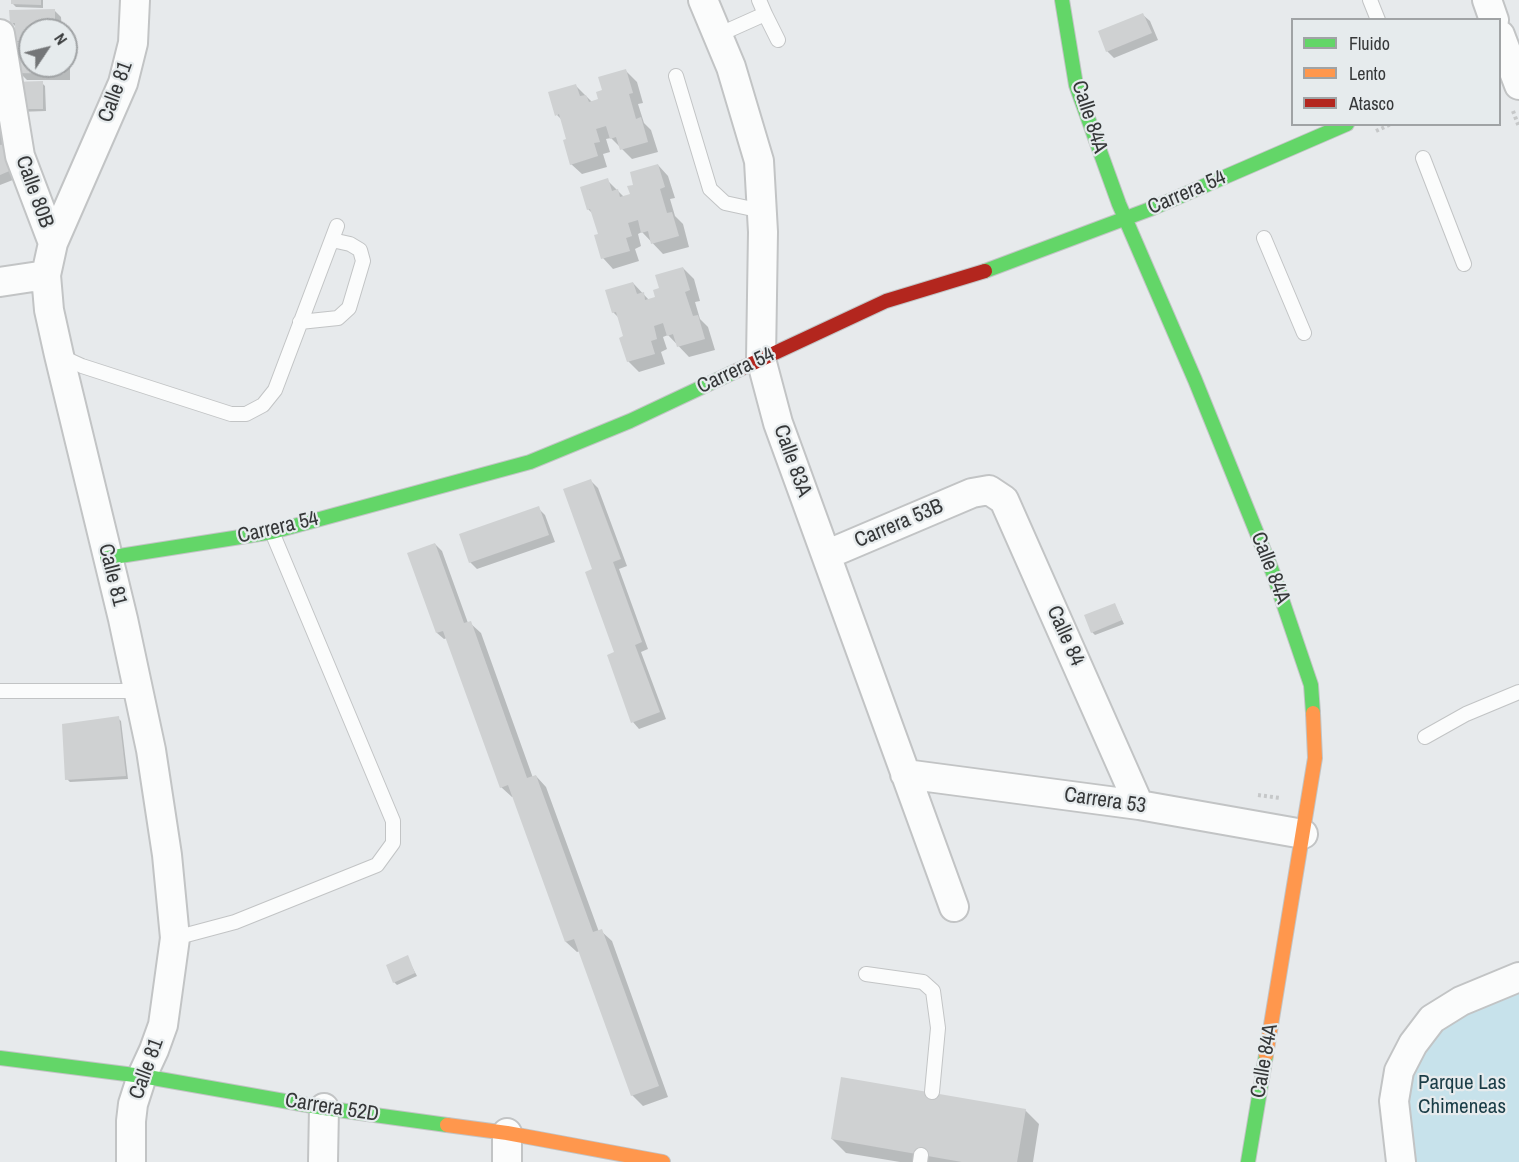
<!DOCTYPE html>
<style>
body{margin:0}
#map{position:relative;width:1519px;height:1162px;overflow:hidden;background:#e7eaec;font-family:"Archivo Narrow",sans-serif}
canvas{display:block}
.legend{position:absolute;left:1291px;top:18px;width:210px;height:108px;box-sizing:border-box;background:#e6ebed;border:2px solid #a0a3a5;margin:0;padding:8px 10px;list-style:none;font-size:18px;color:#363839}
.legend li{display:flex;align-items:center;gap:12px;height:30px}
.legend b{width:30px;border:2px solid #a0a3a5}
.north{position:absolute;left:18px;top:18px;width:60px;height:60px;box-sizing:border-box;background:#e6ebed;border:2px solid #a0a3a5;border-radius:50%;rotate:55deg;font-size:16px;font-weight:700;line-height:24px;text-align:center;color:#363839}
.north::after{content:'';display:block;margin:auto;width:21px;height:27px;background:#747678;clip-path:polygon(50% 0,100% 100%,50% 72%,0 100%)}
</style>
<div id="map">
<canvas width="1519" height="1162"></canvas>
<ul class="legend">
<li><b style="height:8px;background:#63d668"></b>Fluido</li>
<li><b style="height:8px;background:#ff974d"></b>Lento</li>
<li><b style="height:8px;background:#b3261e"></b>Atasco</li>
</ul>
<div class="north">N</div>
</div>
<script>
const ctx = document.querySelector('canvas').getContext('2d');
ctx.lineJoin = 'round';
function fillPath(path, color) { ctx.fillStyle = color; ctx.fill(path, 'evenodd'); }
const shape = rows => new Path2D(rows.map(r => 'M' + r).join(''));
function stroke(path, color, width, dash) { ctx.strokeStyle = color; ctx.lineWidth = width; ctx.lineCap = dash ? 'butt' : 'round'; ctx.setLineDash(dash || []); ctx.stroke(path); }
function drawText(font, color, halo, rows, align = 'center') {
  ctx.font = font + ' "Archivo Narrow",sans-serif'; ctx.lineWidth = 4.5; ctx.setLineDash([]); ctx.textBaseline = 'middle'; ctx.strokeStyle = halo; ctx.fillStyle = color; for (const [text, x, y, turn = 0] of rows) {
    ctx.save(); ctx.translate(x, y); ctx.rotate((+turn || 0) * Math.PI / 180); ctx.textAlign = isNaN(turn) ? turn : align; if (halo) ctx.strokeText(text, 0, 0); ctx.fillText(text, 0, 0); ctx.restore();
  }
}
fillPath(shape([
 [1519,991,1519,1162,1407,1162,1403,1087,1418,1050,1446,1025]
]), '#c7e2eb');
fillPath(shape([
 [13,0,43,0,43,8,16,7,13,4],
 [54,10,61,17,62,30,30,30,30,66,66,66,66,47,70,51,70,80,27,80,20,73,17,57,16,27,11,22],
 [1143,15,1150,21,1158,40,1114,58,1107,51],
 [626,71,637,82,643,103,638,104,644,123,651,130,658,152,632,159,611,138,606,139,610,152,603,154,607,167,582,174,571,164,568,140,562,120,557,115,576,86,592,102,600,100,604,91],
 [42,83,45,86,46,111,18,112],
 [15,122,23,176,0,185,0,123],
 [658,165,668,176,675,198,670,199,675,216,683,224,689,247,663,254,642,232,638,234,641,246,635,249,639,261,613,269,603,258,599,235,594,215,588,209,607,180,624,197,632,195,635,186],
 [683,268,694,279,700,301,695,302,700,319,708,327,715,350,689,357,668,335,663,337,667,349,661,352,665,364,639,372,628,361,625,337,619,318,613,312,633,283,649,300,657,298,660,289],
 [591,481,598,488,627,566,619,569,648,649,641,652,666,719,639,729,633,722,594,570],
 [538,508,545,515,555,542,477,569,470,562],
 [435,544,442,551,468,623,470,623,481,633,533,778,536,776,546,787,599,932,601,931,612,941,668,1097,643,1106,632,1095,580,951,577,952,566,942,514,797,512,797,501,787,447,638,444,639,437,633],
 [1115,605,1124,624,1095,635,1092,632],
 [118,718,121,721,128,779,70,782,67,779],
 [407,957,417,976,397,985,394,982],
 [1025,1110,1039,1124,1033,1162,900,1162,846,1153,832,1139]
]), '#0003');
fillPath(shape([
 [11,0,41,0,41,5,11,4],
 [55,9,55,30,30,30,30,41,15,41,15,23,10,23,9,10],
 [1143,13,1152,33,1106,52,1098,31],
 [15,42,30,42,30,66,64,66,64,74,18,73],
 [626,69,633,93,629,94,636,119,641,117,648,142,620,150,616,137,610,139,606,126,596,129,600,142,594,143,598,156,570,165,563,140,566,139,559,114,555,116,548,92,576,84,580,96,586,95,589,102,598,99,596,92,602,90,598,77],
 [43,81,43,109,13,109,13,82],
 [13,143,14,169,0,175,0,145],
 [658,164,665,187,660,189,667,213,672,212,679,236,651,244,648,231,641,233,638,220,628,223,632,236,626,238,630,251,601,259,594,235,598,234,590,209,587,210,580,187,608,178,612,191,618,189,620,197,630,194,627,186,633,185,630,172],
 [683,267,690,290,685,292,693,316,698,315,705,339,677,347,673,334,667,336,663,323,654,326,657,339,651,341,655,354,627,362,619,338,623,336,616,312,612,313,605,290,633,282,637,294,644,292,645,300,655,297,653,290,659,288,655,275],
 [591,479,621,559,613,562,642,642,635,645,660,712,631,723,607,655,614,652,585,572,592,569,563,489],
 [539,506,549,535,469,563,459,534],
 [435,543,464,623,471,621,527,778,536,775,593,932,602,929,659,1086,631,1096,574,939,565,942,508,785,500,788,443,631,436,633,407,553],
 [1115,603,1122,620,1091,633,1084,615],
 [119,716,126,776,65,780,62,724],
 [408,955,415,973,393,983,386,965],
 [841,1077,1026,1109,1017,1162,962,1162,831,1139]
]), '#cfd1d2');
const lane = shape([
 [1370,0,1378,20],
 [765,14,778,40],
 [718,35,765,14,759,0],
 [676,76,710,189,725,203,762,211],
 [1423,158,1464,264],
 [1264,238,1304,333],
 [300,322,338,318,349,308,363,261,360,250,350,244,332,240],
 [60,356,82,366,231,414,246,414,263,405,275,390,337,226],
 [0,691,138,691],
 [1425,737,1466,714,1519,692],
 [175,938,235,922,377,865,393,843,393,821,272,532],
 [866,974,923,982,933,991,938,1028,932,1092],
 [920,1162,921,1155]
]);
const street = shape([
 [703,0,731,67,759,161,763,232,761,359,778,423,954,907],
 [1487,0,1494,20],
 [0,34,20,156,53,243],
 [1500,35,1519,85],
 [0,282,46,275],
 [826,555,972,493,989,490,1004,500,1139,805],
 [905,774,1139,805,1303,834],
 [131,1162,131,1121,133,1104,142,1076,154,1050,163,1025,175,938,167,855,151,750,123,619,59,355,49,310,46,275,53,243,123,83,133,43,135,0],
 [323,1162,324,1108],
 [507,1162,507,1133],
 [1401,1162,1394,1101,1399,1071,1413,1044,1432,1019,1461,1001,1519,977]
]);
const fast = shape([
 [1062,0,1076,85,1119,204,1195,380,1273,573,1311,685,1313,713],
 [985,271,1153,208,1347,124],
 [107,558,272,532,530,462,630,421,734,372],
 [0,1058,142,1076,324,1108,447,1125],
 [1248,1162,1266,1055]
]);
const slow = shape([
 [1266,1055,1315,758,1313,713],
 [447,1125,507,1133,663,1162]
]);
const jam = shape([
 [734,372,886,301,985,271]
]);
stroke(lane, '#c2c4c5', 16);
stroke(street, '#c2c4c5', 32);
stroke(fast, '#c2c4c5', 16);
stroke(slow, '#c2c4c5', 16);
stroke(jam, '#c2c4c5', 16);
stroke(shape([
 [1513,111,1519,127],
 [1376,131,1391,124],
 [1258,795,1280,798]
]), '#c6c8c9', 4, [3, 3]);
stroke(lane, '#fbfcfc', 14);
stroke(street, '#fbfcfc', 28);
stroke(fast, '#63d668', 14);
stroke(slow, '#ff974d', 14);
stroke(jam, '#b3261e', 14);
drawText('21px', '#363839', '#e6ebed', [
 ["Calle 81",116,92,-70],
 ["Calle 84A",1089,117,72],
 ["Calle 80B",34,192,70],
 ["Carrera 54",1187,193,-23],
 ["Carrera 54",736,371,-25],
 ["Calle 83A",792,461,70],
 ["Carrera 53B",899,524,-23],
 ["Carrera 54",278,528,-13],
 ["Calle 84A",1270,568,69],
 ["Calle 81",112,575,76],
 ["Calle 84",1065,636,66],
 ["Carrera 53",1105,801,8],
 ["Calle 84A",1265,1061,-80],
 ["Calle 81",147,1069,-70],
 ["Carrera 52D",332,1108,9]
]);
drawText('21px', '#1a3d47', '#e6ebed', [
 ["Parque Las",1462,1083],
 ["Chimeneas",1462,1107]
]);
</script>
